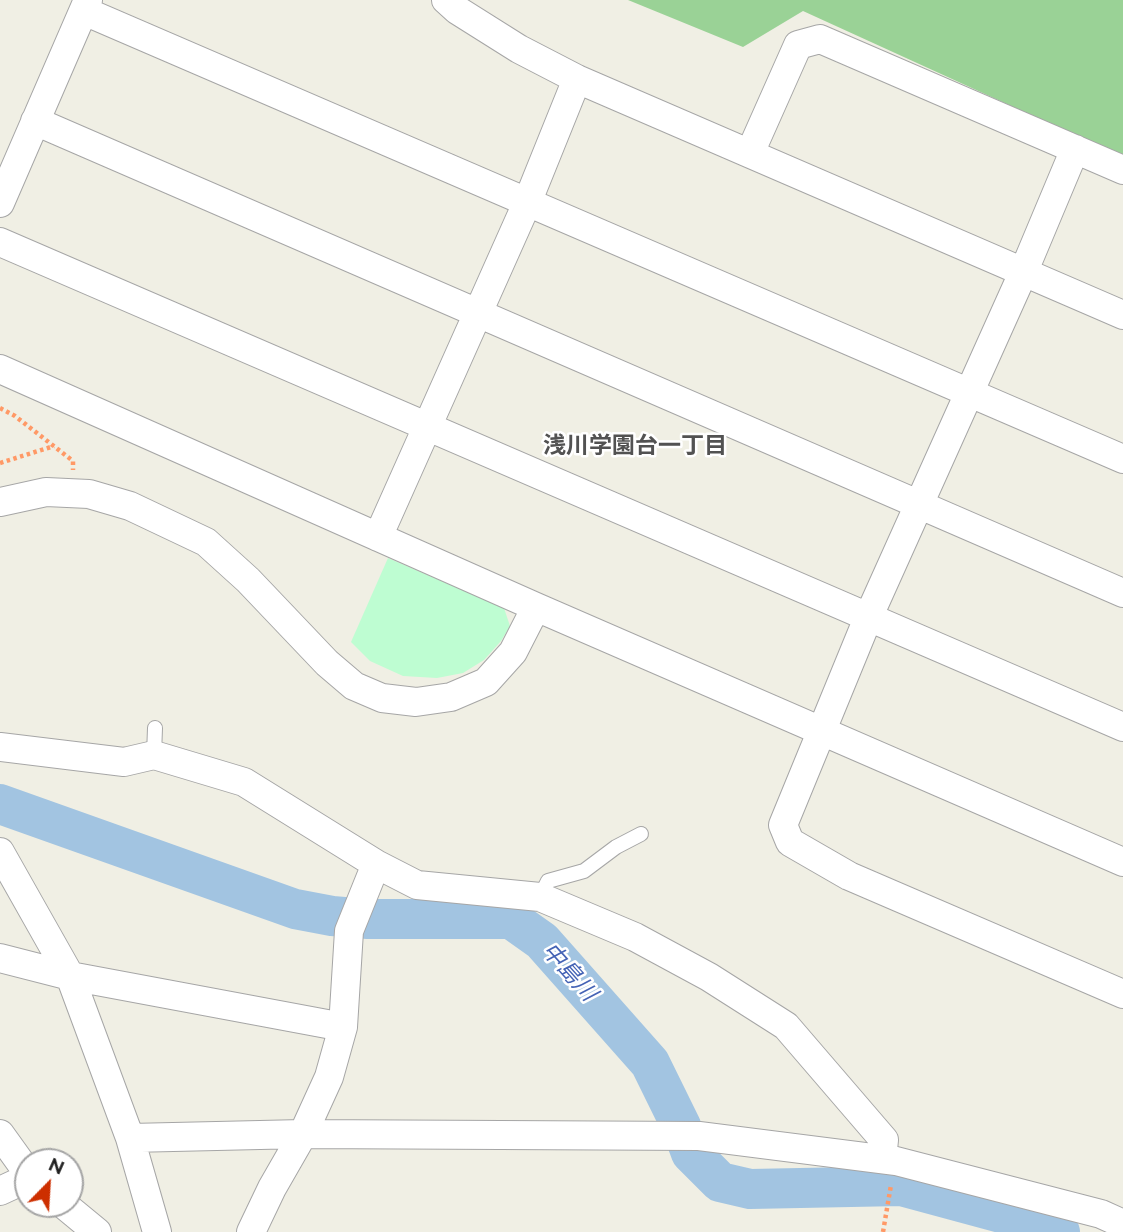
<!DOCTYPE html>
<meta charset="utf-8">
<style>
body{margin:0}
#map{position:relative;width:1123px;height:1232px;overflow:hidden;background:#f0efe4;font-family:Raleway,sans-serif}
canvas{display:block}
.north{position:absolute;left:14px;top:1148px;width:70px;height:70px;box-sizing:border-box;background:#fff;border:2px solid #a5a5a5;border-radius:50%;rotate:24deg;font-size:19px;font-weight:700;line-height:28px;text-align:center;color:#1f1f1f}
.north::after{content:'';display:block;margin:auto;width:24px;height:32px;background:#cd2f00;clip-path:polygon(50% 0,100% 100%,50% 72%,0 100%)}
</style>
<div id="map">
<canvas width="1123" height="1232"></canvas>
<div class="north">N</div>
</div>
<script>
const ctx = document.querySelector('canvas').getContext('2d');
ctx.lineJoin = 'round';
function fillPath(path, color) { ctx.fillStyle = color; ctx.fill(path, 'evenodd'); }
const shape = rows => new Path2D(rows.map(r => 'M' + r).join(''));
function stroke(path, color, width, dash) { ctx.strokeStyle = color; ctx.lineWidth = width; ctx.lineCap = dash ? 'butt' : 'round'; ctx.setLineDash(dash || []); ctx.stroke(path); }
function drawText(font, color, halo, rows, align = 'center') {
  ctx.font = font + ' Raleway,"Noto Sans JP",sans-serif'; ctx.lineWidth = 5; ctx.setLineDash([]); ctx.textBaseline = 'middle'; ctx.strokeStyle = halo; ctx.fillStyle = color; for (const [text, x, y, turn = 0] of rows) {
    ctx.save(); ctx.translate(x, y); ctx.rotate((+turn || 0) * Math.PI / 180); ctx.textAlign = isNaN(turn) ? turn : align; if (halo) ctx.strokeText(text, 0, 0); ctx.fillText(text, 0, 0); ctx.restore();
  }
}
fillPath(shape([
 [628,0,1123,0,1123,157,803,11,743,47]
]), '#9ad296');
fillPath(shape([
 [388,558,504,608,510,626,501,641,484,660,463,673,437,678,403,676,370,661,351,642]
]), '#befdd2');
stroke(shape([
 [0,804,295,909,332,916,368,919,511,919,542,941,650,1063,681,1126,691,1153,720,1182,750,1189,901,1186,1053,1227,1060,1232]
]), '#a2c4e1', 40);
const lane = shape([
 [154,755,155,728],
 [540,897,548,881,584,871,616,847,641,834]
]);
const street = shape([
 [446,0,457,10,519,49,577,79,1123,315],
 [84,11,1123,459],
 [35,121,1123,593],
 [1075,149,1023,273,868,618,783,825,790,842,849,876,1123,994],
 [750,153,798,45,820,39,1123,170],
 [0,203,88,0],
 [0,242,1123,727],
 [0,369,536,607,1123,862],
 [0,502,46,492,89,494,130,506,206,542,248,580,327,663,354,686,382,698,416,702,451,697,486,682,513,652,536,607],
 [378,537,527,203,577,79],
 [0,747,124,762,154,755,244,782,376,864,349,931,343,1027,70,976,0,958],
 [0,852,70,976,130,1138,157,1232],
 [376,864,417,885,540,897,635,937,709,977,786,1026,884,1140,882,1159],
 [0,1134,28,1173],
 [130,1138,303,1134,699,1136,896,1161,1101,1214,1123,1224],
 [0,1191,28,1178],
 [63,1204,97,1232],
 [251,1232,272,1188,303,1134,329,1077,343,1027]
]);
stroke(lane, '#a6a6a6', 16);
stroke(street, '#a6a6a6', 30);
stroke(shape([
 [0,408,15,416,73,461,73,470],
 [0,463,54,446],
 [883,1232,891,1185]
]), '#f96', 4.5, [3.5, 3.5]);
stroke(lane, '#fff', 14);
stroke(street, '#fff', 28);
drawText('bold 23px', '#525252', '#fff', [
 ["浅川学園台一丁目",635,446]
]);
drawText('italic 23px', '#4463b5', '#fff', [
 ["中島川",569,972,48]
]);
</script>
